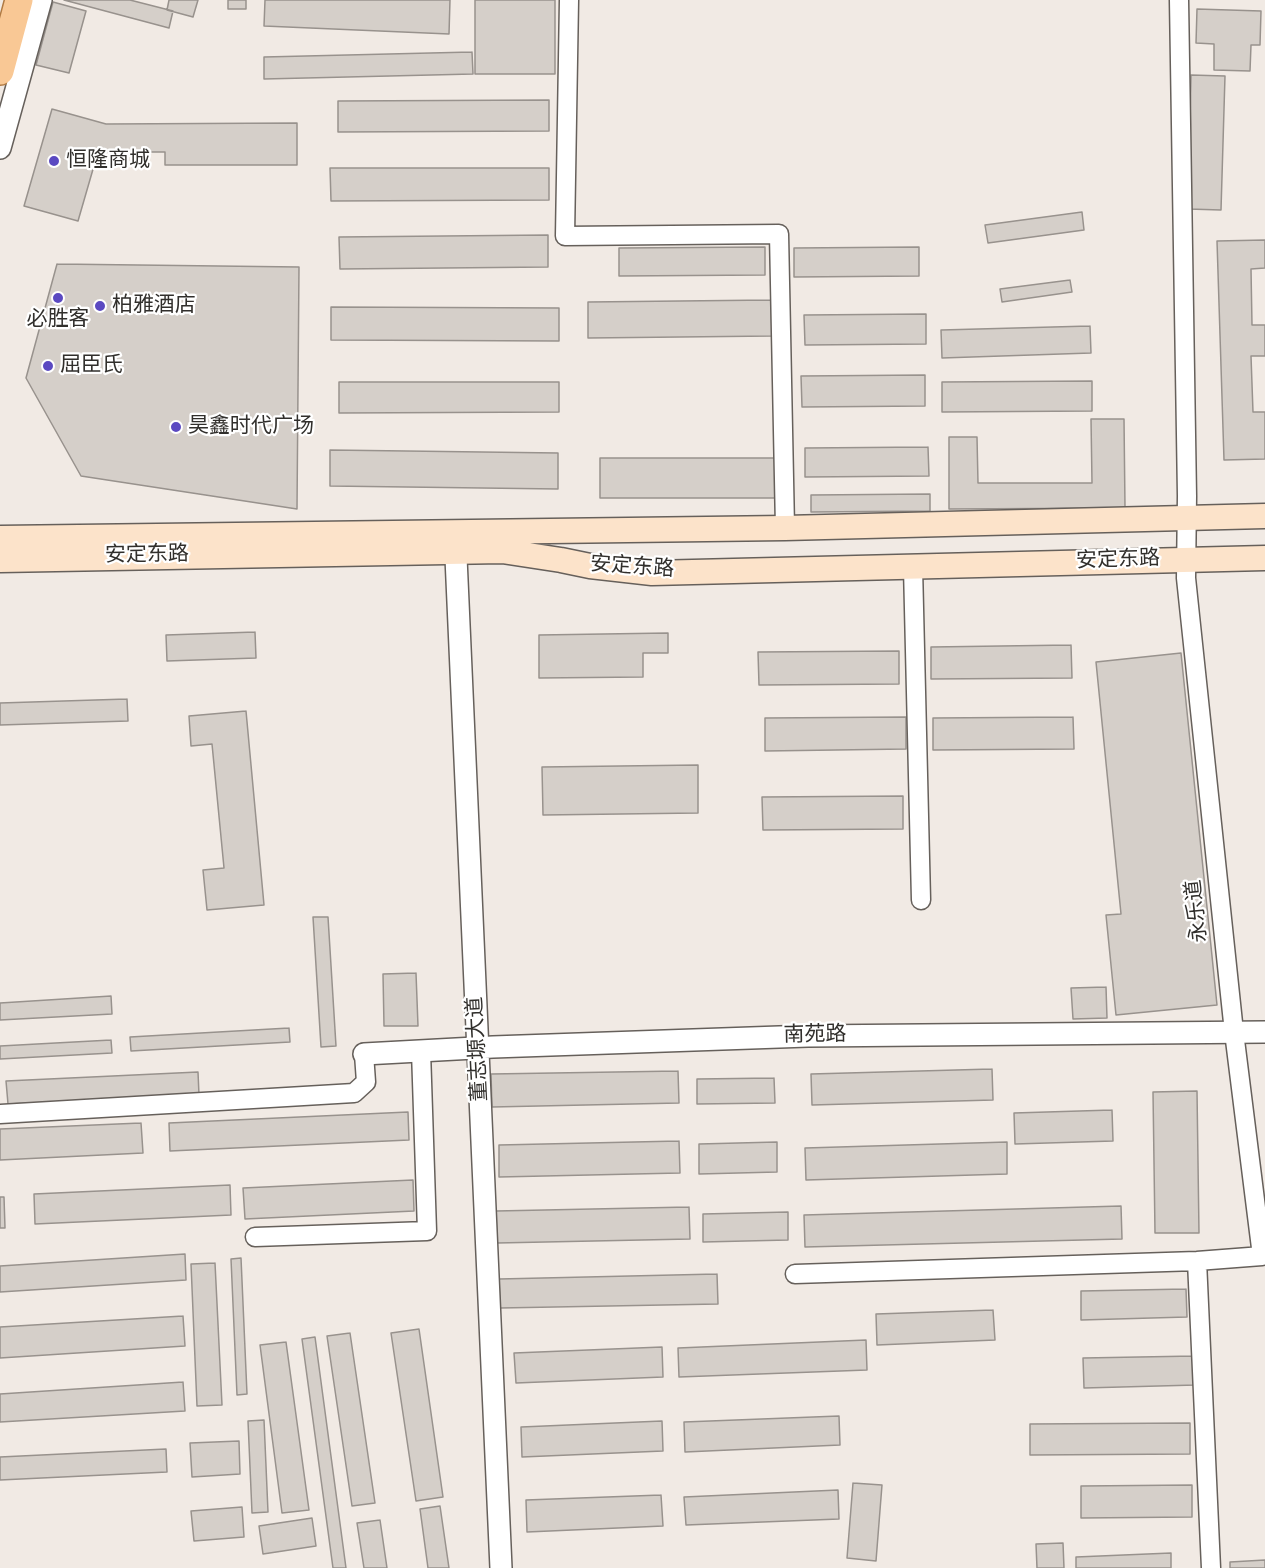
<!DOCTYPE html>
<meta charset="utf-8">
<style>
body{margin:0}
canvas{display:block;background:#f1eae4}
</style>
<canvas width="1265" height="1568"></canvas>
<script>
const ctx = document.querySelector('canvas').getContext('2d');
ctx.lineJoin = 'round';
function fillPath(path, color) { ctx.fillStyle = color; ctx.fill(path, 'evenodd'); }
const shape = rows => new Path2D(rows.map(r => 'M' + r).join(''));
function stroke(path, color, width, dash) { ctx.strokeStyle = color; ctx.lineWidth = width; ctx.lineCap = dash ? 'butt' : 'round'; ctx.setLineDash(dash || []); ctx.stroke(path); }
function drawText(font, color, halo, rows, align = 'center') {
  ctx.font = font + ' "Source Sans 3","Noto Sans SC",sans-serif'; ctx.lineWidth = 4.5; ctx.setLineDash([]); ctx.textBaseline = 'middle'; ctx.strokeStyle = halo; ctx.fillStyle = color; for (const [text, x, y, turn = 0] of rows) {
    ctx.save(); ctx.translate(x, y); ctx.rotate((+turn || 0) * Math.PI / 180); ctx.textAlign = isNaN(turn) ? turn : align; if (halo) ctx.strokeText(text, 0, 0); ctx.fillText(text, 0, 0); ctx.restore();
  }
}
const building = shape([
 [64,0,130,0,173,11,169,28,64,0],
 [169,0,198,0,193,17,167,10,169,0],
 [228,0,246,0,246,9,228,9,228,0],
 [265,0,450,0,449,34,264,26,265,0],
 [475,0,555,0,555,74,475,74,475,0],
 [53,2,86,11,69,73,36,65,53,2],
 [1197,9,1261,11,1260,45,1251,45,1250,71,1214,70,1214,44,1196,43,1197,9],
 [472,52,473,74,264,79,264,57,472,52],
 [1191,75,1225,76,1221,210,1188,209,1191,75],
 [549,100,549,131,338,132,338,101,549,100],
 [52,109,106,124,297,123,297,165,165,165,165,152,98,152,78,221,24,206,52,109],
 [330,168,549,168,549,200,331,201,330,168],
 [1082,212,1084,230,988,243,985,225,1082,212],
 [548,235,548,267,340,269,339,237,548,235],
 [1265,240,1265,268,1251,269,1252,325,1265,325,1265,356,1251,356,1253,412,1265,412,1265,459,1224,460,1217,241,1265,240],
 [765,247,765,275,619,276,619,248,765,247],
 [919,247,919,276,794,277,794,248,919,247],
 [57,264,299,267,297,509,81,476,26,378,57,264],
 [1070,280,1072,292,1002,302,1000,289,1070,280],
 [771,300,772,336,588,338,588,302,771,300],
 [331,307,559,308,559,341,331,340,331,307],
 [926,314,926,344,805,345,804,315,926,314],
 [1090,326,1091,353,942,358,941,330,1090,326],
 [925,375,925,406,802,407,801,376,925,375],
 [1092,381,1092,411,942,412,942,382,1092,381],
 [339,382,559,382,559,412,339,413,339,382],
 [1091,419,1124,419,1125,508,949,509,949,437,977,437,978,483,1092,483,1091,419],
 [928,447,929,476,805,477,805,448,928,447],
 [330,450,558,453,558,489,330,486,330,450],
 [600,458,779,458,779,498,600,498,600,458],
 [930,494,930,511,811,512,811,495,930,494],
 [255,632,256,658,167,661,166,635,255,632],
 [668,633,668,653,643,653,643,677,539,678,539,635,668,633],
 [1071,645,1072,678,931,679,931,647,1071,645],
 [899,651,899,684,759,685,758,652,899,651],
 [1181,653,1217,1005,1116,1015,1106,915,1121,914,1096,662,1181,653],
 [127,699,128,721,0,725,0,703,127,699],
 [246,711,264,905,207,910,203,870,224,868,212,744,191,746,189,716,246,711],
 [906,717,906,749,765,751,765,718,906,717],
 [1073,717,1074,749,933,750,933,718,1073,717],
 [698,765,698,813,543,815,542,767,698,765],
 [903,796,903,829,763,830,762,797,903,796],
 [313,917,328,917,336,1046,321,1047,313,917],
 [416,973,418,1026,384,1026,383,974,416,973],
 [1106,987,1107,1018,1073,1019,1071,988,1106,987],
 [111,996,112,1014,0,1020,0,1003,111,996],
 [289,1028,290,1042,131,1051,130,1037,289,1028],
 [111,1040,112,1053,0,1059,0,1046,111,1040],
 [992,1069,993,1100,812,1105,811,1074,992,1069],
 [678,1071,679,1103,492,1107,491,1074,678,1071],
 [198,1072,199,1095,8,1104,6,1081,198,1072],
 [774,1078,775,1103,697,1104,697,1079,774,1078],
 [1197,1091,1199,1233,1155,1233,1153,1092,1197,1091],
 [1112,1110,1113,1141,1015,1144,1014,1113,1112,1110],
 [408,1112,409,1140,170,1151,169,1123,408,1112],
 [141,1123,143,1153,0,1160,0,1129,141,1123],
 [679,1141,680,1173,499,1177,499,1145,679,1141],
 [777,1142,777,1172,699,1174,699,1144,777,1142],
 [1007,1142,1007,1174,806,1180,805,1148,1007,1142],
 [413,1180,414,1211,245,1219,243,1188,413,1180],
 [230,1185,231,1215,35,1224,34,1194,230,1185],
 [0,1197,4,1197,5,1228,0,1228,0,1197],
 [1121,1206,1122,1239,805,1247,804,1215,1121,1206],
 [689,1207,690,1239,497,1243,496,1211,689,1207],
 [788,1212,788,1240,703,1242,703,1214,788,1212],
 [185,1254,186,1280,0,1292,0,1266,185,1254],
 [241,1258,247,1394,237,1395,231,1259,241,1258],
 [215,1263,222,1405,197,1406,191,1264,215,1263],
 [717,1274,718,1304,500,1308,499,1279,717,1274],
 [1186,1289,1187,1317,1081,1320,1081,1291,1186,1289],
 [993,1310,995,1340,877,1345,876,1314,993,1310],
 [183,1316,185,1346,0,1358,0,1327,183,1316],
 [419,1329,443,1497,416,1501,391,1333,419,1329],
 [350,1333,375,1503,352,1506,327,1336,350,1333],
 [315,1337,346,1568,333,1568,302,1339,315,1337],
 [866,1340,867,1370,679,1377,678,1348,866,1340],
 [286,1342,309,1510,282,1513,260,1345,286,1342],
 [662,1347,663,1377,516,1383,514,1353,662,1347],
 [1195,1356,1196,1385,1084,1388,1083,1358,1195,1356],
 [183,1382,185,1411,0,1422,0,1394,183,1382],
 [839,1416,840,1445,685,1452,684,1422,839,1416],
 [264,1420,268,1512,252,1513,248,1421,264,1420],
 [662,1421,663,1451,522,1457,521,1427,662,1421],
 [1190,1423,1190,1454,1030,1455,1030,1424,1190,1423],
 [239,1441,240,1474,192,1477,190,1443,239,1441],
 [166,1449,167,1472,0,1480,0,1457,166,1449],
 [853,1483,882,1485,876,1561,847,1558,853,1483],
 [1192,1485,1192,1517,1081,1518,1081,1486,1192,1485],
 [838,1490,839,1519,686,1525,684,1497,838,1490],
 [661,1495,663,1526,527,1532,526,1500,661,1495],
 [440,1506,449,1568,428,1568,420,1509,440,1506],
 [242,1507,244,1537,194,1541,191,1511,242,1507],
 [312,1518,316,1546,263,1554,259,1526,312,1518],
 [380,1520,387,1568,364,1568,357,1523,380,1520],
 [1063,1543,1064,1568,1037,1568,1036,1544,1063,1543],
 [1171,1553,1171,1568,1076,1568,1076,1557,1171,1553],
 [1265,1560,1265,1568,1230,1568,1230,1562,1265,1560]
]);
fillPath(building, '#d5cfc9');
stroke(building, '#98928d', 1.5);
const minor = shape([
 [569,0,565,236,779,234,785,528],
 [913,567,921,900],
 [0,1114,354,1093,366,1082,364,1054],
 [255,1237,427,1231,421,1051],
 [1197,1261,1211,1568],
 [795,1274,1197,1261,1262,1256,1234,1032,1186,578,1187,496,1179,0]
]);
const tertiary = shape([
 [0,148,41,0],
 [455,535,501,1568],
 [364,1054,493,1047,808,1036,1265,1032]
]);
const secondary = shape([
 [0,538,785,528,1265,516],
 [0,560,502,551,561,560,590,566,652,573,1265,558]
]);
const primary = shape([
 [0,71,19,0]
]);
stroke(minor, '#66605b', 21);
stroke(tertiary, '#66605b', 24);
stroke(secondary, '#66605b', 27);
stroke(primary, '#b07a43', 30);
stroke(minor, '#fff', 18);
stroke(tertiary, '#fff', 21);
stroke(secondary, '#fce3ca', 24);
stroke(primary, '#f9c895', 27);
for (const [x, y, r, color] of [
 [54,161,6,"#5b49c1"],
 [58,298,6,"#5b49c1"],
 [100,306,6,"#5b49c1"],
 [48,366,6,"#5b49c1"],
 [176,427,6,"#5b49c1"]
]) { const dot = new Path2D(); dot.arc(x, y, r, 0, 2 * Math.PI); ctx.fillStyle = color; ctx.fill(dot); stroke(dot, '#fff', 2); }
drawText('21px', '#312f2c', '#fff', [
 ["恒隆商城",66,161],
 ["柏雅酒店",112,306],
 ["必胜客",58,320,"center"],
 ["屈臣氏",60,366],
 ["昊鑫时代广场",188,427]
], 'left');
drawText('21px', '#312f2c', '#fff', [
 ["安定东路",147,556,-1],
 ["安定东路",1118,561,-2],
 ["安定东路",632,568,4],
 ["永乐道",1198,911,-96],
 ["南苑路",815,1036,-1],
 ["董志塬大道",479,1049,-93]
]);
</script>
